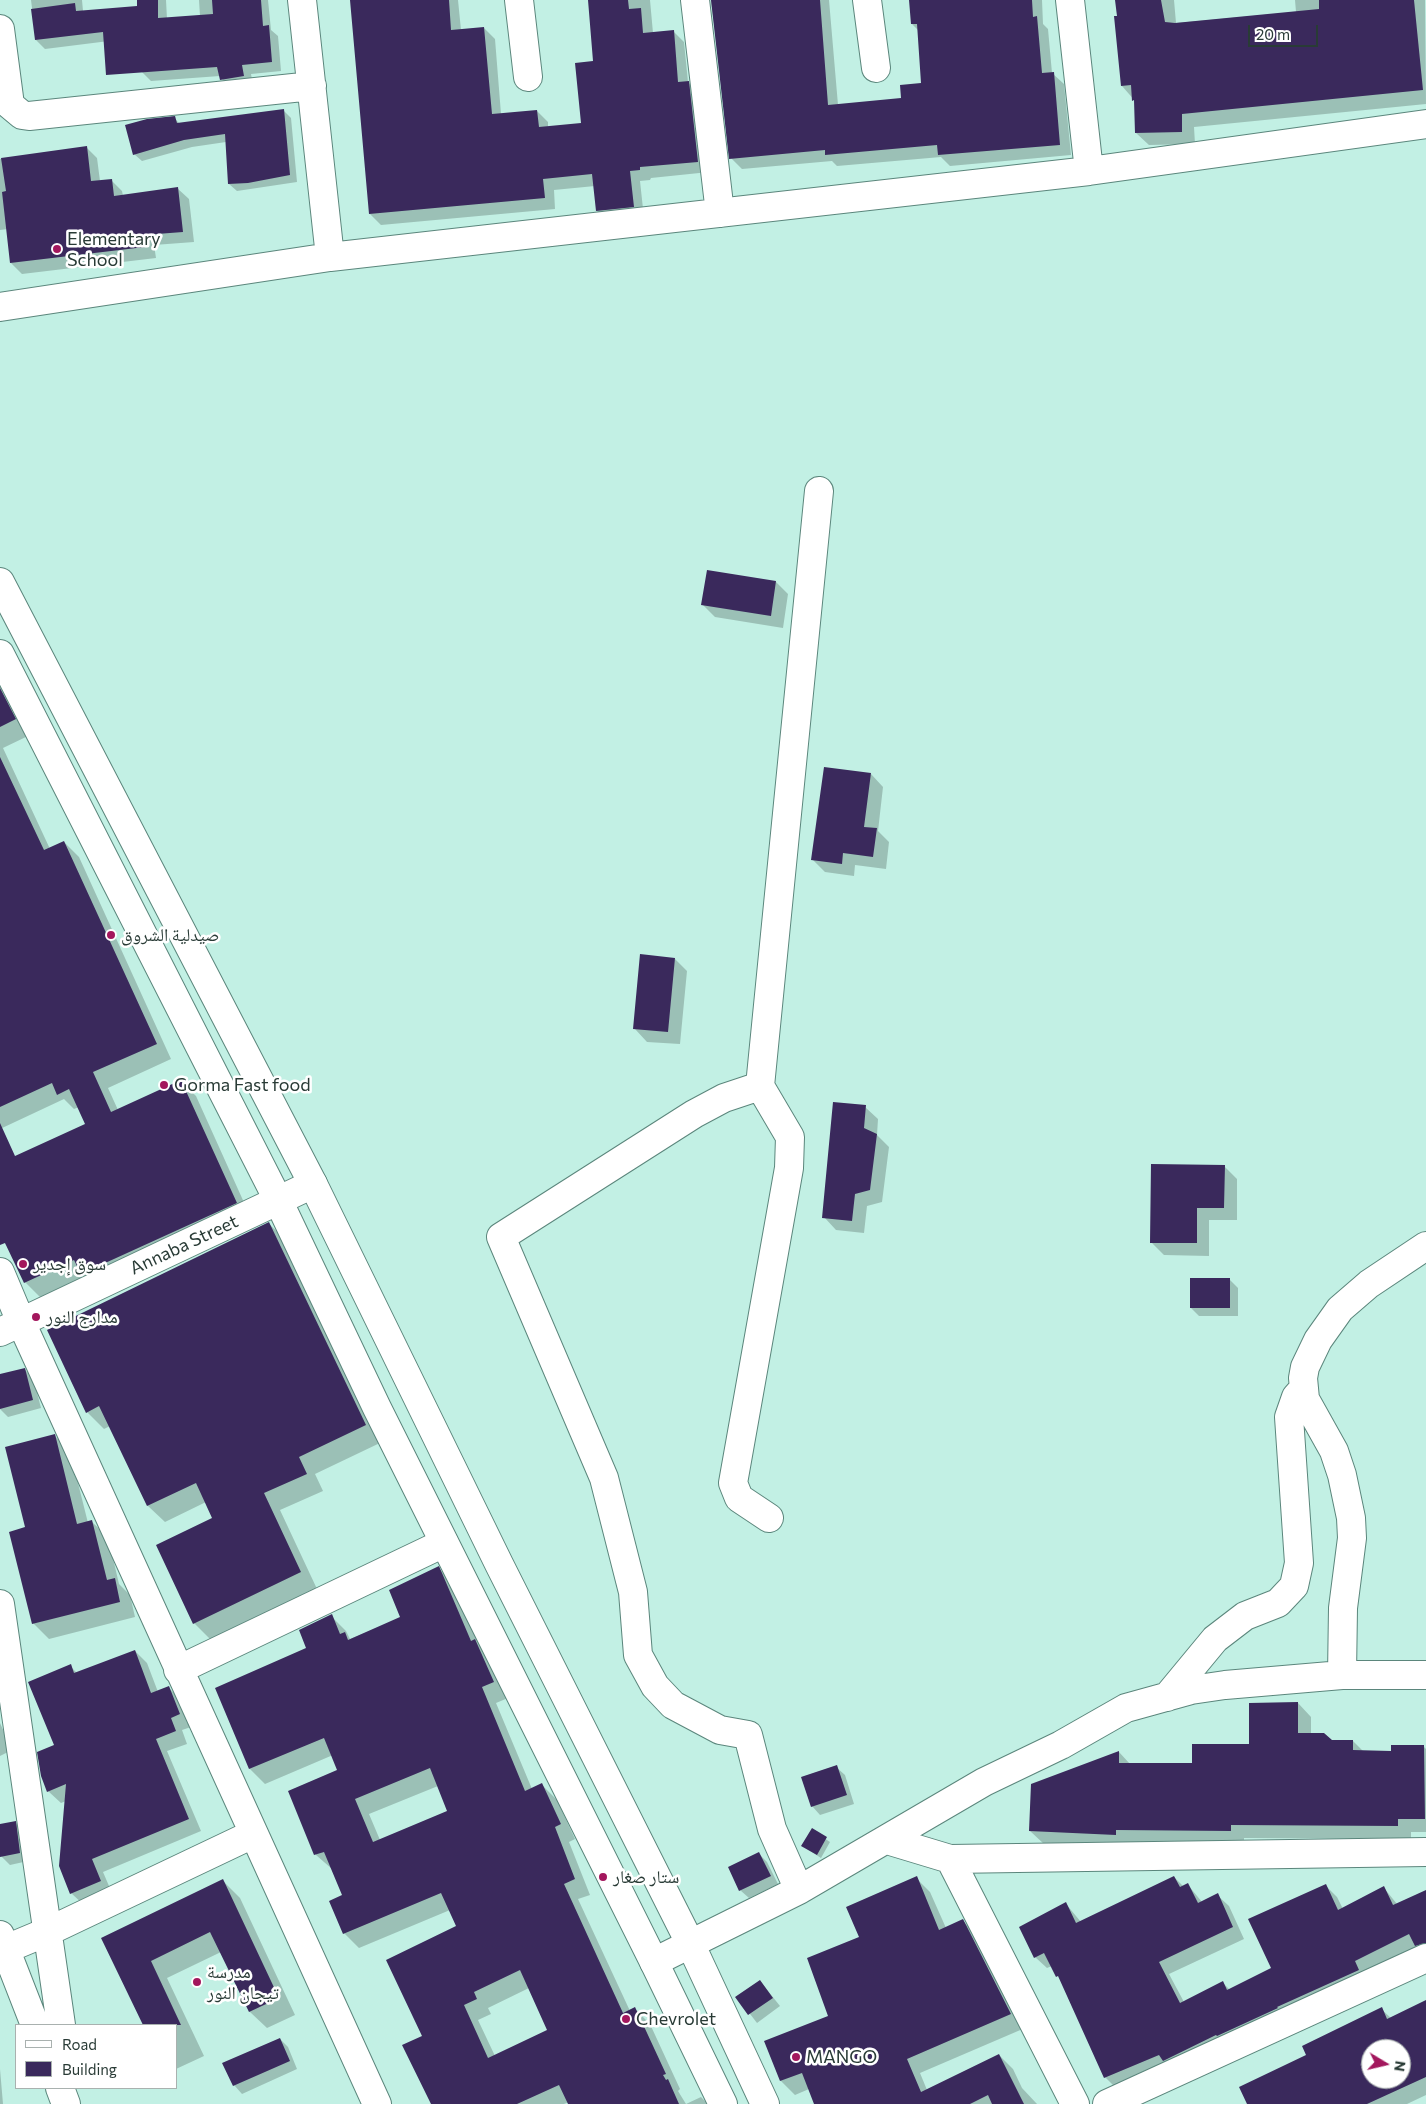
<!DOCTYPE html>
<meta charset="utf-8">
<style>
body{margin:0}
#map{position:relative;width:1426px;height:2104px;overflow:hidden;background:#c2f0e4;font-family:Commissioner,sans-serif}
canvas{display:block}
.legend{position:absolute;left:15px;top:2024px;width:162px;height:65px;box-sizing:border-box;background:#fff;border:1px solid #a9b1af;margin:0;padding:6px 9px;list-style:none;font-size:15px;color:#293b36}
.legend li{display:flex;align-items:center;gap:10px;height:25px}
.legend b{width:25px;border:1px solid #a9b1af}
.north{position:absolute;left:1361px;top:2039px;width:50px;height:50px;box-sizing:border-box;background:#fff;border:1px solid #a9b1af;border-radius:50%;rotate:99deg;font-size:14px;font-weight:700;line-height:20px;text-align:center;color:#293b36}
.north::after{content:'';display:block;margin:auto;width:18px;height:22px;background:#a3175d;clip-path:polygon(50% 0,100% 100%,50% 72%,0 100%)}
.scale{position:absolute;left:1248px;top:25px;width:70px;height:22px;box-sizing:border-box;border:2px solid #293b36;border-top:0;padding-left:6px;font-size:15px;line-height:18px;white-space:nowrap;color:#293b36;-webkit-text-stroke:4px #fff;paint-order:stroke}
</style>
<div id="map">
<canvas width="1426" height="2104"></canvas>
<ul class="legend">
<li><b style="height:6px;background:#fff"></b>Road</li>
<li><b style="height:14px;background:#3a295c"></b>Building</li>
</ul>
<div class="north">N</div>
<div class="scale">20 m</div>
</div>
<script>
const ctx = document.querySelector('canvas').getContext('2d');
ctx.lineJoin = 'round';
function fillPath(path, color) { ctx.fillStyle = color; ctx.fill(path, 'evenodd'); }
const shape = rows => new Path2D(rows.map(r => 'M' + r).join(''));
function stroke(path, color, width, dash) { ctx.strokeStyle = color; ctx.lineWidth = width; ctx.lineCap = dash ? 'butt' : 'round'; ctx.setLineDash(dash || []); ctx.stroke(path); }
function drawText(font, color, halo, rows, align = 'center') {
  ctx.font = font + ' Commissioner,"Noto Naskh Arabic",sans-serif'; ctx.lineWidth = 5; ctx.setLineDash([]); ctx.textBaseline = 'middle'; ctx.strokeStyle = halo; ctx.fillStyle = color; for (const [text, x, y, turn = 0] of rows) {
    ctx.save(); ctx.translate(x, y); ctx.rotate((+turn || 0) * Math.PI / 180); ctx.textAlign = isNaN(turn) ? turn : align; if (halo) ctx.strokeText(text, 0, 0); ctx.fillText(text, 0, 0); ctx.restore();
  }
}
fillPath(shape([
 [31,0,82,0,83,11,117,40,45,49,36,40],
 [138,0,166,0,167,19,200,16,199,0,268,0,271,30,278,36,281,71,251,74,253,85,230,89,220,76,151,81,141,71],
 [351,0,458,0,461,30,484,28,495,39,501,114,537,111,548,122,548,127,582,124,595,62,589,0,650,0,653,33,673,31,684,42,688,82,699,94,709,172,651,178,650,180,640,181,644,218,608,222,597,211,595,186,554,190,555,209,381,225,370,214],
 [711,0,829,0,838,105,903,99,923,84,918,30,912,24,910,0,1042,0,1043,24,1048,29,1052,73,1064,84,1071,155,950,166,941,157,837,166,832,161,742,169,731,158],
 [1116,0,1174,0,1176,23,1296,12,1295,0,1425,0,1426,104,1194,127,1195,144,1149,145,1136,133,1136,102,1122,86],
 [283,110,291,118,297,182,237,191,229,184,226,142,192,147,142,161,134,154,174,118,180,124],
 [86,147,97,158,100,181,111,180,122,191,123,196,177,188,189,199,194,242,154,245,156,258,22,274,11,263,8,229,0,230,0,159],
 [776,582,788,594,783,628,715,617,702,604],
 [0,682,30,735,3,748,50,849,64,842,79,857,171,1059,108,1088,118,1110,181,1081,196,1096,251,1218,86,1277,40,1297,25,1282,11,1251,0,1237,0,1181,86,1125,79,1107,74,1109,64,1099,0,1129],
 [871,774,883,787,878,831,889,842,886,869,855,865,854,876,825,872,813,860],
 [675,959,687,971,680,1044,647,1042,635,1029],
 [865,1107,878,1119,877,1135,889,1147,882,1202,867,1206,864,1233,836,1230,824,1217],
 [1224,1166,1237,1179,1237,1220,1209,1220,1209,1256,1164,1255,1152,1243],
 [269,1224,286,1240,382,1442,315,1474,323,1491,280,1510,317,1589,211,1640,194,1623,214,1518,206,1502,165,1522,148,1506,110,1426,104,1429,87,1412],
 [1230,1280,1238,1288,1238,1316,1199,1316,1191,1308],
 [24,1369,33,1377,41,1408,8,1417,0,1409,0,1375],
 [54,1435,70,1451,88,1523,92,1522,108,1537,119,1584,130,1595,135,1617,49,1639,33,1623,27,1528],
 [438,1568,454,1583,508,1698,496,1703,532,1789,542,1785,557,1800,575,1839,569,1842,590,1895,578,1899,630,2011,635,2009,650,2024,680,2089,678,2091,686,2104,701,2097,708,2104,570,2104,569,2102,564,2104,431,2104,424,2037,458,1927,450,1910,359,1948,344,1933,344,1896,332,1869,316,1855,289,1792,339,1771,333,1755,265,1784,250,1769,217,1688,308,1649,331,1616,346,1631,350,1639,401,1618],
 [438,1786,449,1811,380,1840,369,1814],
 [529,1988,549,2031,495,2056,478,2020,491,2014,488,2008],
 [135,1651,147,1663,158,1692,169,1688,181,1700,191,1727,182,1730,187,1744,167,1751,201,1831,103,1872,112,1893,84,1905,71,1893,66,1801,61,1803,48,1791,70,1666,77,1673],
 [1298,1703,1311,1717,1311,1734,1332,1741,1353,1741,1364,1752,1392,1752,1424,1747,1426,1749,1426,1832,1411,1832,1411,1839,1244,1838,1244,1844,1044,1844,1030,1831,1119,1752,1130,1764,1194,1764,1250,1746],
 [0,1723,12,1750,0,1756],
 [836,1767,845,1775,854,1804,820,1815,812,1806],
 [15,1822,23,1830,28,1861,10,1865,1,1856,0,1826],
 [812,1830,830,1842,821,1858,807,1849],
 [759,1854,767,1862,778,1884,749,1898,740,1890],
 [1174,1877,1184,1887,1188,1885,1202,1902,1217,1895,1229,1906,1244,1939,1169,1974,1184,2002,1223,1983,1230,1990,1273,1968,1325,1885,1337,1897,1343,1909,1384,1888,1397,1904,1426,1891,1426,1953,1418,1946,1117,2089,1105,2077,1063,1982,1052,1966,1047,1968,1035,1957,1066,1904,1081,1922],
 [916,1878,930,1892,946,1928,963,1921,977,1935,1025,2028,920,2073,927,2090,999,2055,1013,2069,1022,2088,1037,2104,815,2104,809,2089,795,2095,781,2081,766,2042,829,2017,861,1938],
 [223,1881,240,1898,295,2015,267,2028,250,2012,221,1952,167,1978,204,2056,176,2069,176,2025,144,2025,103,1938],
 [760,1981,780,2006,757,2023,737,1997],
 [1426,2002,1426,2095,1407,2104,1249,2104,1308,2055,1381,2009,1391,2018],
 [1371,2049,1401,2049,1401,2079,1371,2079],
 [280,2039,288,2047,297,2069,242,2094,234,2085],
 [0,2069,3,2104,0,2104]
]), '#0003');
fillPath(shape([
 [137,0,158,0,158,18,213,14,212,0,261,0,263,26,269,25,272,62,242,65,244,76,220,80,217,67,106,75,103,32,35,40,31,9,75,3,76,11,137,6],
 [350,0,449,0,451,30,484,27,492,114,537,110,539,127,581,123,575,63,593,61,588,0,628,0,629,9,641,8,643,33,674,30,678,82,689,81,698,162,640,167,640,170,630,171,634,207,596,211,592,174,543,179,545,198,369,214],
 [711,0,820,0,828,105,901,98,900,85,921,83,917,24,911,24,909,0,1032,0,1033,17,1037,16,1042,73,1054,72,1060,145,938,155,937,145,825,155,825,150,729,159],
 [1115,0,1161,0,1165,22,1175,23,1319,9,1319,0,1414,0,1423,90,1182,114,1182,132,1135,133,1134,100,1132,101,1131,85,1121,86,1114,16,1117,16],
 [284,109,290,175,248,183,228,184,225,134,184,140,133,155,125,125,147,119,175,116,177,123],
 [87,146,91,181,112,179,114,196,178,187,183,232,144,235,145,247,10,263,2,192,6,191,1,158],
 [707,570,776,581,771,616,701,605],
 [0,688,16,719,0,727],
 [0,757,44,850,64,841,157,1044,93,1072,111,1112,181,1080,237,1203,81,1274,74,1260,24,1283,5,1243,0,1245,0,1123,15,1156,85,1124,69,1089,57,1095,52,1083,0,1107],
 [824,767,871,773,864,827,877,828,873,857,843,853,842,864,811,860],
 [640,954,675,958,668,1032,633,1029],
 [833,1102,866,1105,864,1128,877,1134,870,1190,855,1194,852,1221,822,1218],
 [1151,1164,1225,1165,1224,1208,1197,1208,1197,1243,1150,1243],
 [269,1222,366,1425,299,1457,307,1474,264,1493,301,1572,193,1624,156,1545,212,1518,196,1483,147,1506,99,1406,86,1413,47,1330],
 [1190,1278,1230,1278,1230,1308,1190,1308],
 [25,1368,33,1400,0,1409,0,1374],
 [55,1434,77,1524,92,1520,107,1580,115,1578,120,1602,32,1624,9,1532,25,1527,5,1447],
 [439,1566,471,1641,475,1639,494,1682,482,1687,525,1791,542,1783,561,1824,555,1827,575,1879,564,1884,623,2013,635,2007,666,2074,663,2075,666,2080,668,2079,679,2104,568,2104,559,2085,517,2104,431,2104,402,2045,422,2036,386,1960,456,1926,441,1893,343,1934,329,1901,342,1895,324,1852,314,1855,288,1791,337,1770,324,1738,249,1769,215,1688,306,1648,299,1630,332,1614,340,1634,345,1632,348,1640,400,1617,389,1590],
 [430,1768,447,1811,373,1842,355,1799],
 [520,1970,547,2030,488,2058,464,2005,477,1999,474,1992],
 [135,1650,151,1693,169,1686,180,1714,171,1718,176,1731,156,1739,189,1819,92,1859,101,1881,70,1894,59,1866,66,1784,47,1792,41,1776,37,1752,54,1745,28,1682,71,1664,74,1673],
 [1298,1702,1298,1733,1324,1733,1332,1740,1353,1740,1353,1750,1391,1751,1391,1745,1424,1745,1425,1819,1398,1819,1398,1826,1231,1825,1231,1831,1116,1830,1116,1835,1029,1831,1031,1784,1119,1751,1119,1763,1192,1763,1192,1744,1249,1744,1249,1703],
 [837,1765,847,1795,811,1807,801,1777],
 [16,1821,20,1853,0,1857,0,1824],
 [812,1828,827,1837,817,1855,801,1846],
 [759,1852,771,1876,739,1891,728,1867],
 [917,1876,939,1930,963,1919,1011,2014,907,2059,921,2092,999,2054,1024,2104,992,2104,988,2095,970,2104,814,2104,802,2073,780,2081,764,2041,828,2016,807,1958,859,1937,846,1907],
 [1174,1876,1180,1887,1188,1883,1198,1903,1218,1893,1233,1927,1159,1962,1180,2003,1223,1981,1227,1990,1271,1968,1248,1919,1326,1884,1338,1910,1384,1886,1393,1905,1426,1890,1426,1943,1415,1946,1409,1934,1355,1961,1359,1970,1277,2007,1278,2008,1217,2036,1216,2035,1163,2061,1159,2055,1104,2078,1058,1976,1056,1977,1044,1953,1034,1958,1019,1927,1066,1902,1076,1923],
 [223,1879,279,1998,249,2012,210,1932,151,1961,181,2025,143,2025,101,1938],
 [760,1980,773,1998,748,2015,735,1997],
 [1426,2000,1426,2077,1367,2104,1247,2104,1239,2087,1306,2055,1302,2046,1382,2007,1387,2019],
 [1371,2049,1401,2049,1401,2079,1371,2079],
 [280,2038,290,2061,233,2086,222,2063]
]), '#3a295c');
const minor = shape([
 [302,0,330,257],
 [519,0,528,77],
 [695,0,720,213],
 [867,0,876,68],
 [1070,0,1089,171],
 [0,29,10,105,22,115,29,116,312,86],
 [0,307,330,257,1089,171,1426,124],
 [760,1086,819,491],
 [0,1272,21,1322,377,2104],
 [0,1332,313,1184],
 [769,1518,739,1498,733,1483,789,1168,790,1137,760,1086,724,1098,694,1114,501,1237,604,1478,633,1592,638,1655,655,1686,673,1705,720,1730,748,1735,772,1829,799,1890],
 [0,1604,61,2025],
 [178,1670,444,1543],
 [1342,1675,1343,1608,1352,1538,1351,1518,1342,1475,1334,1451,1305,1399,1303,1378,1305,1367,1318,1340,1340,1309,1369,1284,1426,1246],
 [1167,1697,1215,1639,1245,1616,1278,1603,1294,1586,1299,1563,1289,1417,1296,1397,1304,1388],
 [887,1840,950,1859,1075,2104],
 [950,1859,1426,1852],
 [0,1935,35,2025],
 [6,1949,49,1931,253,1834],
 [654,1962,799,1890,984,1782,1061,1745,1126,1708,1191,1690,1225,1685,1342,1675,1426,1675],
 [60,2088,66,2104],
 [1107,2104,1426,1958]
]);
const major = shape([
 [0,582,313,1184,499,1564,690,1943,765,2104],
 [0,654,278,1200,377,1408,654,1962,723,2104]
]);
stroke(minor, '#5b867c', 30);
stroke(major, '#5b867c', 30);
stroke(minor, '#fff', 28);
stroke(major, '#fff', 28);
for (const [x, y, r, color] of [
 [57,249,5,"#a3175d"],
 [111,935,5,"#a3175d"],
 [164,1085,5,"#a3175d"],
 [23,1264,5,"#a3175d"],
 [36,1317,5,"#a3175d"],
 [603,1877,5,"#a3175d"],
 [197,1982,5,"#a3175d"],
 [626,2019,5,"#a3175d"],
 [796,2057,5,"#a3175d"]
]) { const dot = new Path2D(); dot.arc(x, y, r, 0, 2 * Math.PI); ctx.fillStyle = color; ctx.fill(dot); stroke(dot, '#fff', 2); }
drawText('18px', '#293b36', '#fff', [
 ["Elementary",67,239],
 ["School",67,260],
 ["صيدلية الشروق",121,935],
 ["Gorma Fast food",174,1085],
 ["سوق إجدير",33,1264],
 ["مدارج النور",46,1317],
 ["ستار صغار",613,1877],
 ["مدرسة",207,1972],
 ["تيجان النور",207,1993],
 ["Chevrolet",636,2019],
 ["MANGO",806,2057]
], 'left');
drawText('18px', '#293b36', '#fff', [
 ["Annaba Street",184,1245,-25]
]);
</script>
